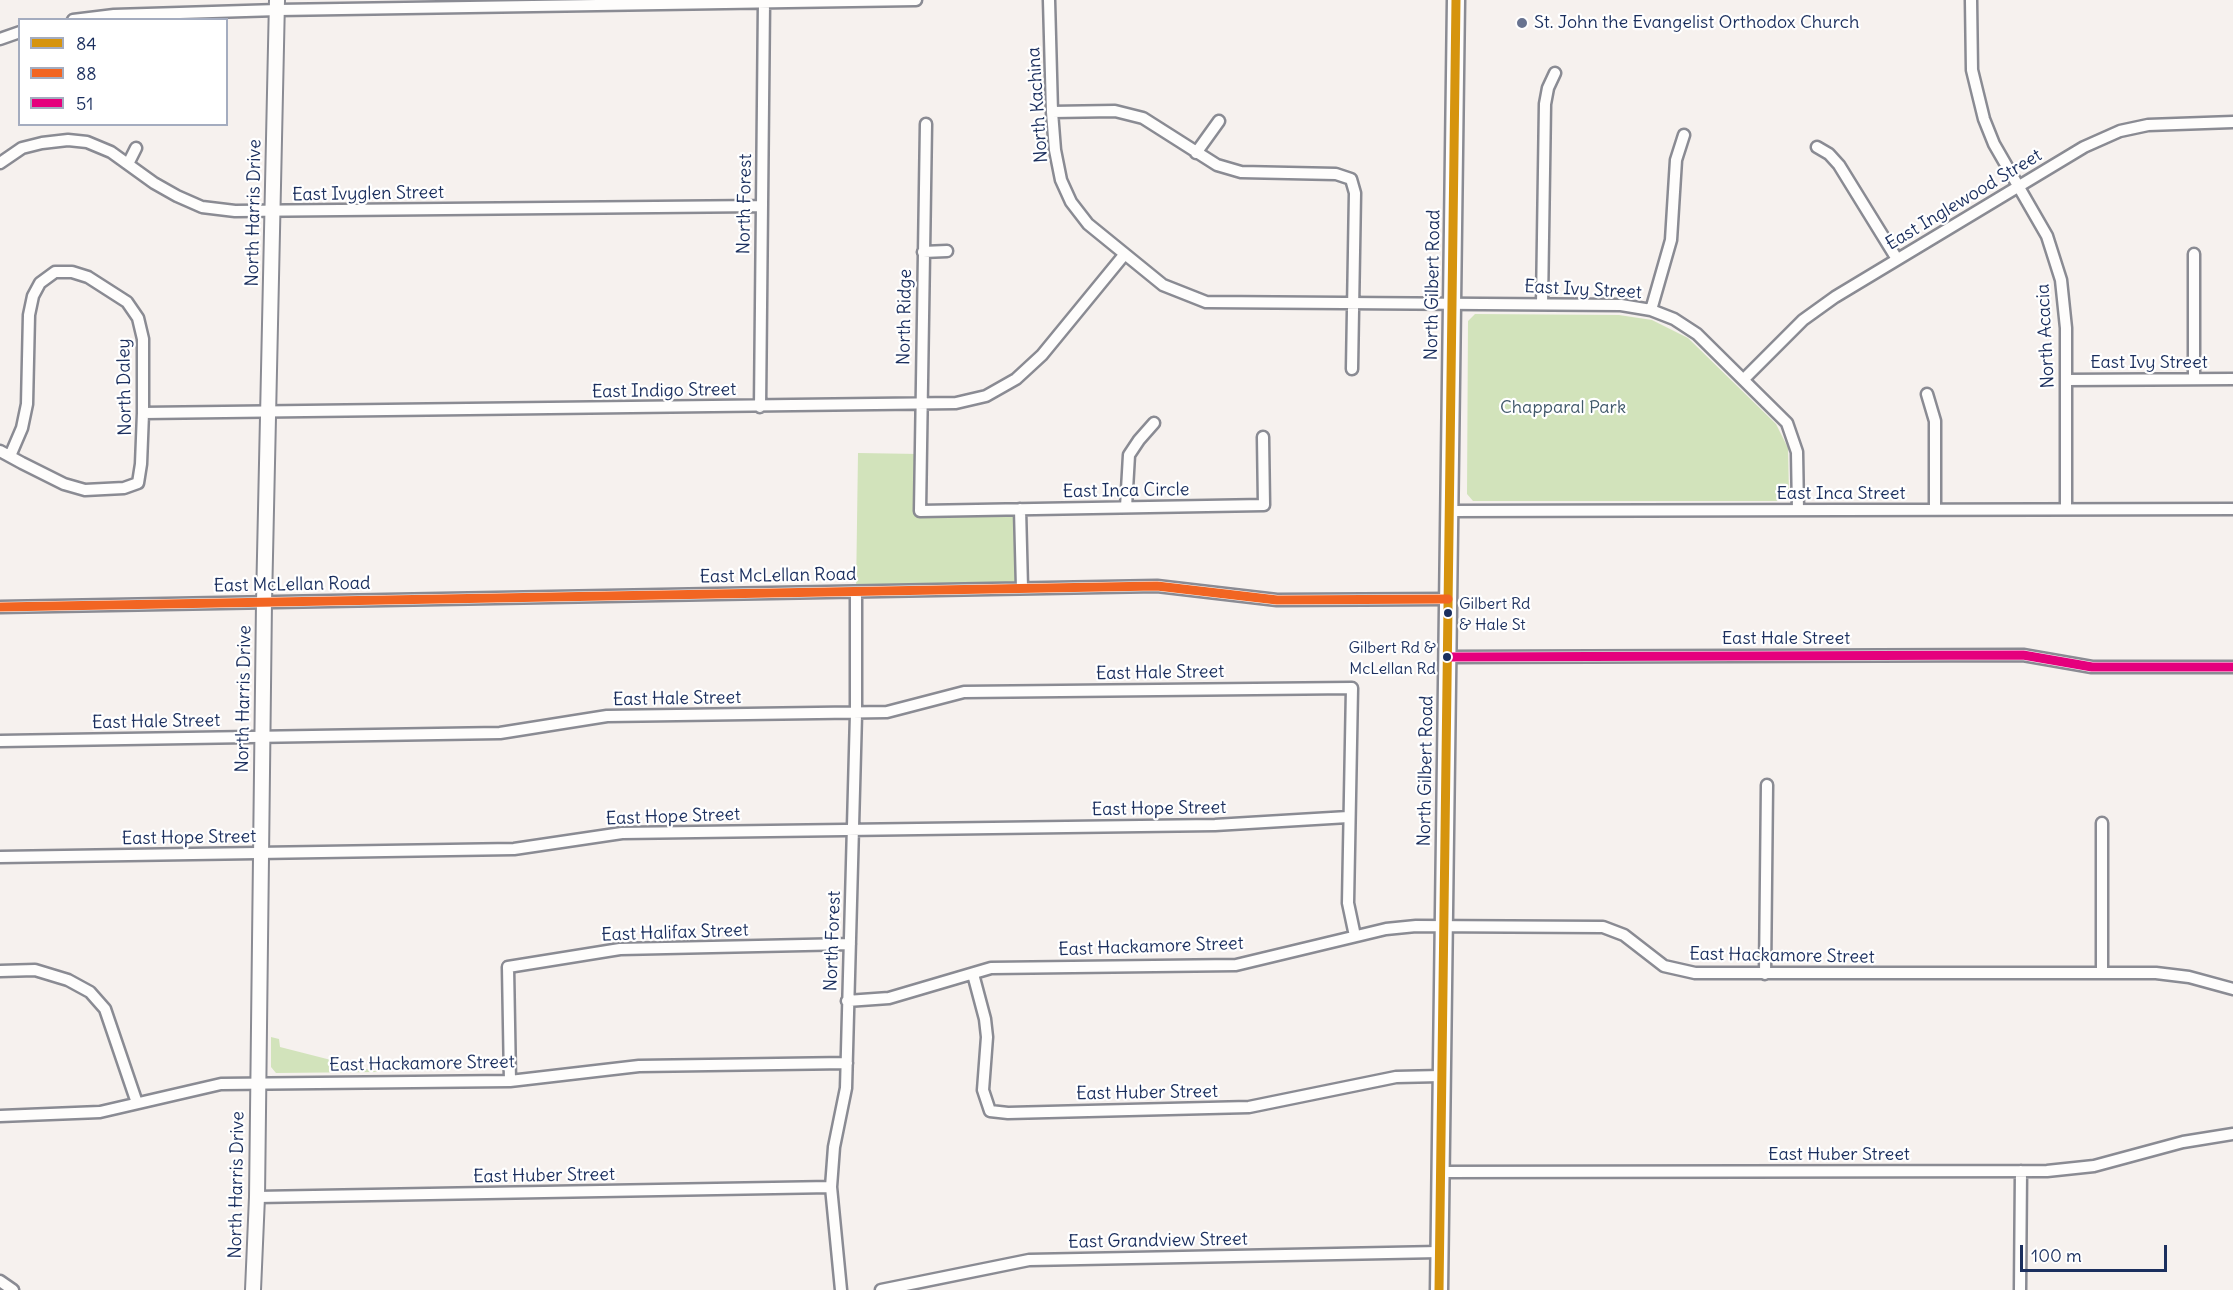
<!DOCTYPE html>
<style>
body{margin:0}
#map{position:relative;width:2233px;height:1290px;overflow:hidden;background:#f6f1ee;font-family:Delius,sans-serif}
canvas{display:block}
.legend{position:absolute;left:18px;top:18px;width:210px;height:108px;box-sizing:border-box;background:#fff;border:2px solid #a4acbf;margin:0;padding:8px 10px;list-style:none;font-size:18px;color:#1b2f5e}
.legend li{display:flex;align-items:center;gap:12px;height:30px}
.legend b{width:30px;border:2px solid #a4acbf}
.scale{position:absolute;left:2020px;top:1245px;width:147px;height:27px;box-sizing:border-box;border:3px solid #1b2f5e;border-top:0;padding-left:8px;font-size:18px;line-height:21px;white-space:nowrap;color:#1b2f5e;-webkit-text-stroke:4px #fff;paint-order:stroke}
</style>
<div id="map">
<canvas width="2233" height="1290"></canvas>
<ul class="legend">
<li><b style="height:8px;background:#d6940e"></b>84</li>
<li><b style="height:8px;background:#f26522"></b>88</li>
<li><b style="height:8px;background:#e5007d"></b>51</li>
</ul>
<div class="scale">100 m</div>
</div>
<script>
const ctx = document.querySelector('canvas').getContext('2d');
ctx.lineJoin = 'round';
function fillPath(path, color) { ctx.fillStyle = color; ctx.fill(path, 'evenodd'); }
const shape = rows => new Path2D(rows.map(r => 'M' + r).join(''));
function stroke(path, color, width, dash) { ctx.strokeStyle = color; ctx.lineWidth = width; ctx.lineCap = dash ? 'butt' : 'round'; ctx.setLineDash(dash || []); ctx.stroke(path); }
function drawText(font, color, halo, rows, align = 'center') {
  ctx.font = font + ' Delius,sans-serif'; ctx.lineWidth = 4.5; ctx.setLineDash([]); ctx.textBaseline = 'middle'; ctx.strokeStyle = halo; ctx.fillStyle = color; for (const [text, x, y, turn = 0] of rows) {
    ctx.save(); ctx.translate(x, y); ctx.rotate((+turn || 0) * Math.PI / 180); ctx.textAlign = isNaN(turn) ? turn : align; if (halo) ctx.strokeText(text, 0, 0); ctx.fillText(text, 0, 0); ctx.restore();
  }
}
fillPath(shape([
 [1475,314,1619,315,1652,320,1688,338,1776,424,1788,448,1789,494,1780,501,1473,501,1467,494,1468,321],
 [858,453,920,454,920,511,1020,509,1022,588,856,592],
 [271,1037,279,1039,280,1047,378,1072,276,1073,271,1067]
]), '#d2e3bb');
const minor = shape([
 [1049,0,1052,112,1055,150,1061,180,1071,202,1088,224,1163,285,1206,302,1621,305,1651,310,1674,319,1697,334,1787,423,1797,452,1798,510],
 [1971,0,1972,70,1984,119,1994,144,2047,236,2061,280,2066,328,2066,509],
 [73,20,114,15,278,10,916,0],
 [0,39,20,32],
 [1052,112,1115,111,1143,118,1217,165,1241,172,1336,174,1351,179,1355,193,1352,369],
 [926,124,920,511,1264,505,1263,437],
 [1817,147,1829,154,1839,165,1897,259],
 [1196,153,1219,121],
 [0,163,22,148,42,143,68,140,87,142,111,152,154,183,177,196,202,207,235,211,761,206],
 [128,164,136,148],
 [923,252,947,251],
 [1542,304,1545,104,1548,88,1555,73],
 [1651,310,1671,240,1676,160,1684,135],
 [1744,379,1803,320,1835,297,2084,147,2120,131,2148,125,2233,122],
 [2194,379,2194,254],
 [2066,380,2233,379],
 [1927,394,1935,421,1935,510],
 [760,407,764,2],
 [143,413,956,403,986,396,1016,379,1042,355,1124,255],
 [0,451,22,463,64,484,85,490,124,488,138,483,141,464,143,413,143,339,138,318,127,302,88,277,72,272,55,272,40,283,33,296,29,315,27,404,22,428,10,456],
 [1126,507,1129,455,1139,440,1154,423],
 [1020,509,1022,588],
 [1449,511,2233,509],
 [0,607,1157,586,1277,600,1448,599],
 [1447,657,2023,655,2092,667,2233,667],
 [0,741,500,733,607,716,887,712,964,692,1352,688,1348,903,1355,936],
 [0,857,514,849,622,833,1215,825,1348,817],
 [0,971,35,970,68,980,90,992,105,1009,137,1103],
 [2102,973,2102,823],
 [973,974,985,1019,987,1037,983,1090,990,1111,1008,1113,1249,1107,1396,1077,1441,1076],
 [1765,974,1767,785],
 [847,1001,889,998,991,968,1236,965,1386,929,1416,926,1603,927,1624,935,1664,966,1695,973,2156,973,2189,977,2233,989],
 [510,1081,508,967,620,949,850,944],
 [0,1116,100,1112,221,1084,510,1081,639,1066,847,1063],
 [1440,1172,2047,1171,2094,1166,2183,1142,2233,1134],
 [257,1197,831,1187],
 [0,1281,13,1290],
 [841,1290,831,1187,834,1147,846,1088,856,714,856,592],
 [881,1290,1029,1260,1439,1252],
 [2020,1290,2021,1171]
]);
const tertiary = shape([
 [253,1290,257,1197,264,602,277,0]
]);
const primary = shape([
 [1439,1290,1456,0]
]);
stroke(minor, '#8a8b93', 15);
stroke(tertiary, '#8a8b93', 18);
stroke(primary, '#8a8b93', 21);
stroke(minor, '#fefdfc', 10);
stroke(tertiary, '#fefdfc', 14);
stroke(primary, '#fefdfc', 16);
stroke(shape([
 [1439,1290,1456,0]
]), '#d6940e', 9);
stroke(shape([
 [0,607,1157,586,1277,600,1448,599]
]), '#f26522', 9);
stroke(shape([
 [1447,657,2023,655,2092,667,2233,667]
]), '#e5007d', 9);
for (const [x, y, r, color] of [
 [1522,23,6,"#687390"],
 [1448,613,5,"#1b2f5e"],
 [1447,657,5,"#1b2f5e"]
]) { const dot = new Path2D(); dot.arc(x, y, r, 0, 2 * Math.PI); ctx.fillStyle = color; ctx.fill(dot); stroke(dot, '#fff', 2); }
drawText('16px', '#1b2f5e', '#fff', [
 ["Gilbert Rd",1459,604],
 ["& Hale St",1459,625],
 ["Gilbert Rd &",1436,648,"right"],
 ["McLellan Rd",1436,669,"right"]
], 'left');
drawText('18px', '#1b2f5e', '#fff', [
 ["St. John the Evangelist Orthodox Church",1534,23]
], 'left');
drawText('18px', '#1b2f5e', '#fff', [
 ["North Kachina",1038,105,-94],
 ["East Ivyglen Street",368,194,-1],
 ["East Inglewood Street",1964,200,-31],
 ["North Forest",745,204,-89],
 ["North Harris Drive",254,213,-89],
 ["North Gilbert Road",1433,285,-89],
 ["East Ivy Street",1583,290,3],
 ["North Ridge",905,317,-89],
 ["North Acacia",2046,336,-93],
 ["East Ivy Street",2149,363],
 ["North Daley",125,387,-91],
 ["East Indigo Street",664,391,-1],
 ["East Inca Circle",1126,491,-1],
 ["East Inca Street",1841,494],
 ["East McLellan Road",778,576,-1],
 ["East McLellan Road",292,585,-1],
 ["East Hale Street",1786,639],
 ["East Hale Street",1160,673,-1],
 ["North Harris Drive",244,699,-89],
 ["East Hale Street",677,699,-1],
 ["East Hale Street",156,722,-1],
 ["North Gilbert Road",1426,771,-89],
 ["East Hope Street",1159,809,-1],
 ["East Hope Street",673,817,-2],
 ["East Hope Street",189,838,-1],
 ["East Halifax Street",675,933,-2],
 ["North Forest",833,941,-88],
 ["East Hackamore Street",1151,947,-2],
 ["East Hackamore Street",1782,956,1],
 ["East Hackamore Street",422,1064,-1],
 ["East Huber Street",1147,1093,-1],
 ["East Huber Street",1839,1155],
 ["East Huber Street",544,1176,-1],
 ["North Harris Drive",237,1185,-89],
 ["East Grandview Street",1158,1241,-1]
]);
drawText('18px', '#41596b', '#fff', [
 ["Chapparal Park",1563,408]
]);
</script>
